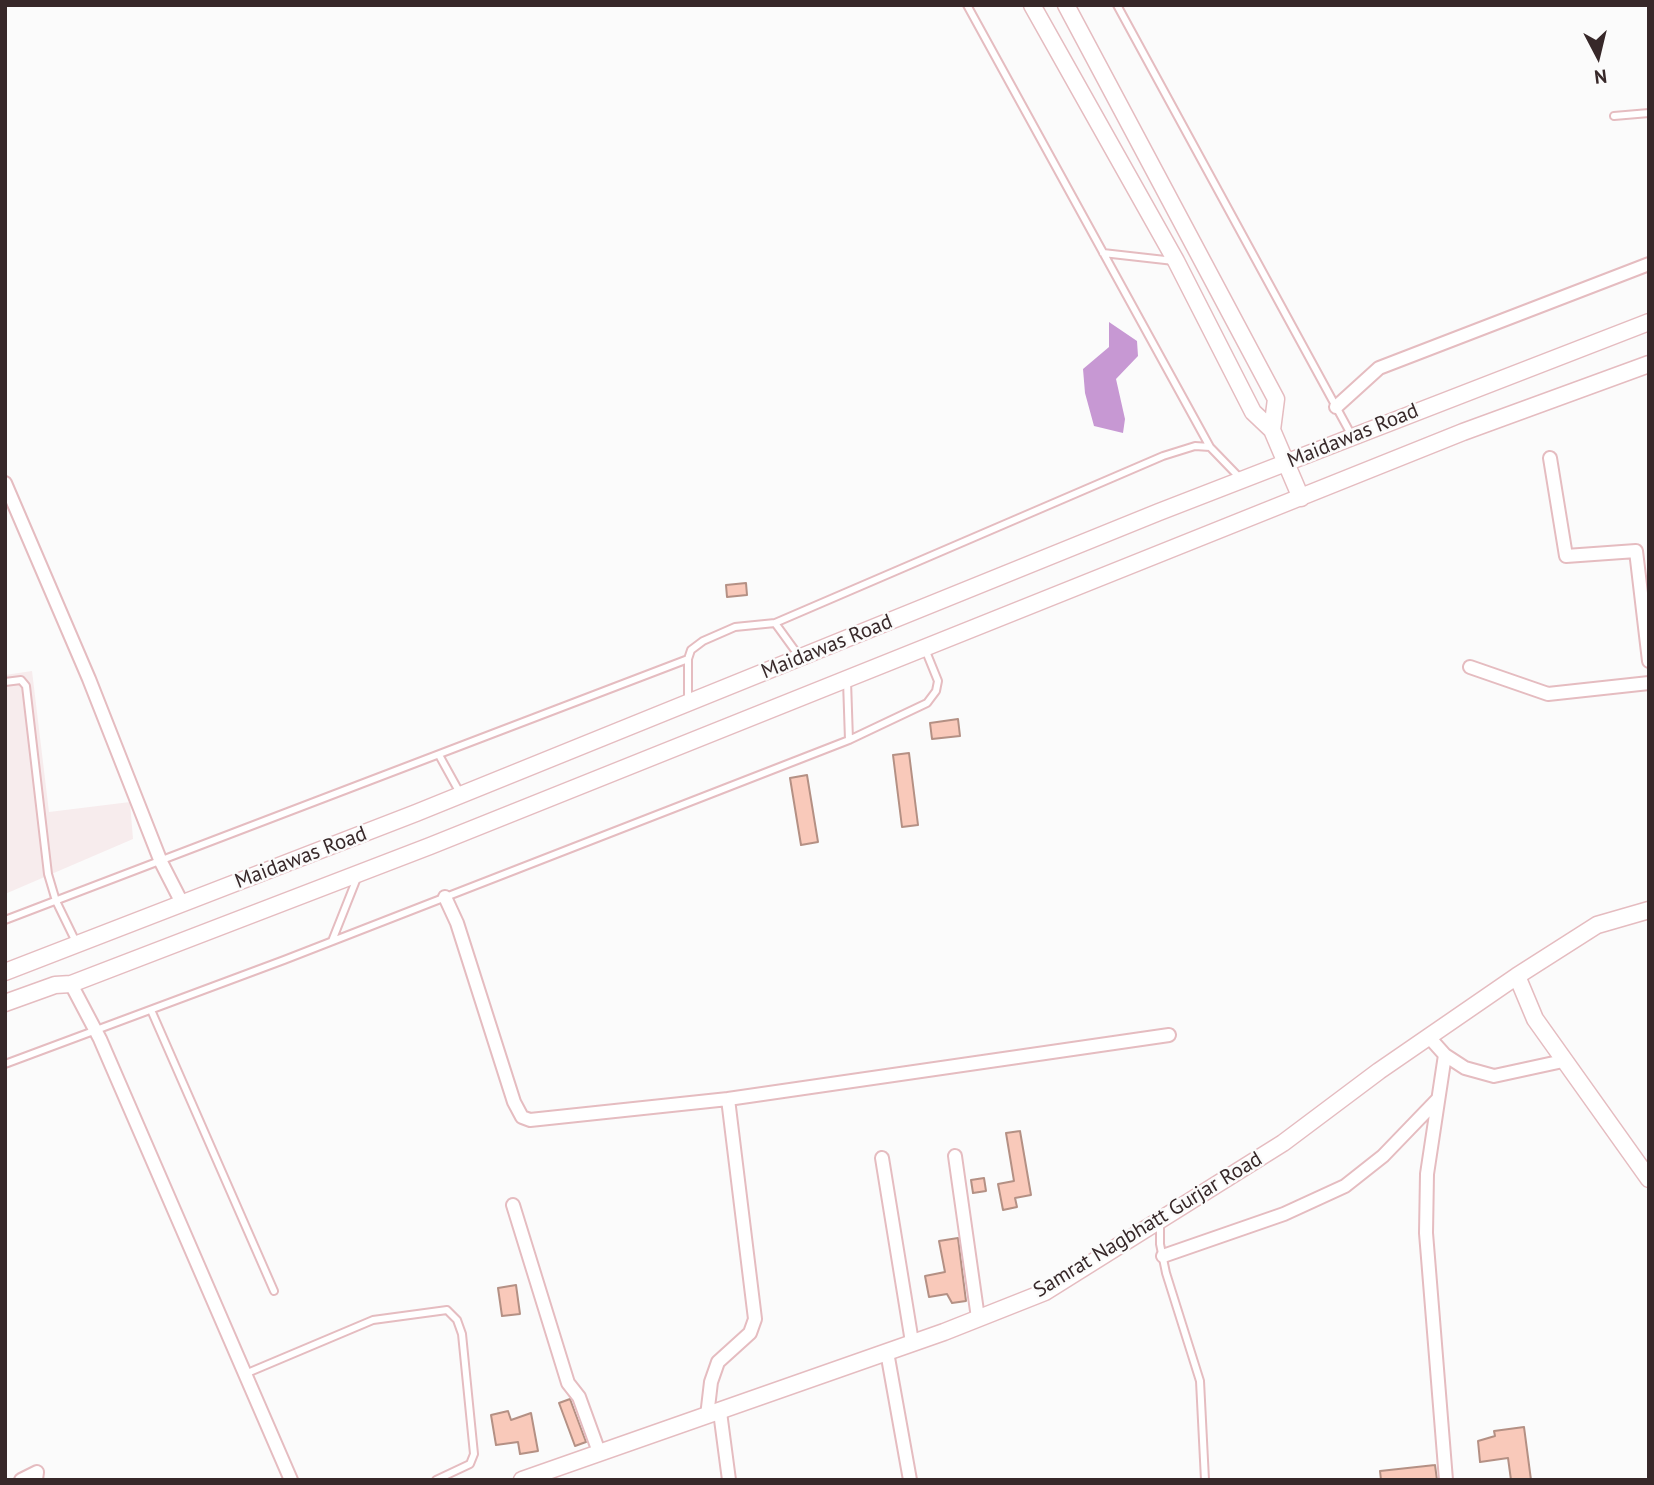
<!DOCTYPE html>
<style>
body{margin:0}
#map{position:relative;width:1654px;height:1485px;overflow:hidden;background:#fbfbfb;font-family:"PT Sans",sans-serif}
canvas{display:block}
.frame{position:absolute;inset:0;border:7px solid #372829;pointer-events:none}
.north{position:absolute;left:1563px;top:21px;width:70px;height:70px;-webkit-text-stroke:5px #fbfbfb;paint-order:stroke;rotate:173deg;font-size:19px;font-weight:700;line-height:28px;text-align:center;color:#372829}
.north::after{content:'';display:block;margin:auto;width:24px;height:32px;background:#372829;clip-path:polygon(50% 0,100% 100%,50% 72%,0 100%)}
</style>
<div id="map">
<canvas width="1654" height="1485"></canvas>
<div class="frame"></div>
<div class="north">N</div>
</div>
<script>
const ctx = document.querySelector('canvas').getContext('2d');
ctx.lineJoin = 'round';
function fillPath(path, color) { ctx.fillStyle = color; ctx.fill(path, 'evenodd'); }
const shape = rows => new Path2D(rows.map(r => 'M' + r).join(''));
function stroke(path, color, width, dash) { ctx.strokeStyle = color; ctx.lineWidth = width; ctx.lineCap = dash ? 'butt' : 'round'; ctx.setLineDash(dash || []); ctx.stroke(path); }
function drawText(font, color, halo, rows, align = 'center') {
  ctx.font = font + ' "PT Sans",sans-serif'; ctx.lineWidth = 5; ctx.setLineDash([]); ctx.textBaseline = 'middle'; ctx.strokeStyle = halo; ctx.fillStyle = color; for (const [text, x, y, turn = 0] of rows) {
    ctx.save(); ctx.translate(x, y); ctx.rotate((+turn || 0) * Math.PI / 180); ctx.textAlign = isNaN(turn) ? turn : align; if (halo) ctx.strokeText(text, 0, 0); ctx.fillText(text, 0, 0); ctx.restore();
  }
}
fillPath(shape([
 [32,671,49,812,130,802,133,839,5,894,5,675]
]), '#f7eced');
fillPath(shape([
 [1109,322,1137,341,1138,356,1116,379,1125,419,1123,433,1094,426,1085,393,1083,369,1109,347]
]), '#c798d3');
const building = shape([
 [746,583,747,595,727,597,726,585,746,583],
 [958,719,960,736,932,739,930,723,958,719],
 [909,753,918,825,902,827,893,755,909,753],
 [807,775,818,842,801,845,790,778,807,775],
 [1020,1131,1031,1195,1015,1198,1017,1207,1003,1210,998,1184,1014,1181,1006,1133,1020,1131],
 [984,1178,986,1191,973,1193,971,1180,984,1178],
 [958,1238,966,1301,952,1303,947,1294,929,1297,925,1276,945,1272,939,1241,958,1238],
 [516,1285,520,1314,502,1316,498,1288,516,1285],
 [570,1399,586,1442,575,1446,559,1403,570,1399],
 [508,1411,511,1420,531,1413,538,1451,520,1454,518,1442,496,1445,491,1415,508,1411],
 [1524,1427,1531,1480,1511,1480,1508,1458,1480,1462,1478,1441,1495,1436,1494,1431,1524,1427],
 [1435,1465,1437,1480,1381,1480,1380,1471,1435,1465]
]);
fillPath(building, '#f9c9ba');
stroke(building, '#b49084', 2);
const service = shape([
 [967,5,1210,447],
 [1117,5,1352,436],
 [1614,116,1649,113],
 [1103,253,1174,261],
 [775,623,799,656],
 [847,681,849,740],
 [5,682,21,680,26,686,48,874,56,901,76,942],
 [688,701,688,659],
 [439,755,460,793],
 [5,920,688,659,691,650,703,641,735,627,775,623,1163,456,1195,446,1210,447,1240,478],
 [332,941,357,878],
 [151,1010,274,1291],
 [5,1064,284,960,849,740,927,703,936,691,938,681,925,649],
 [1160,1222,1160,1244,1166,1273,1200,1381,1205,1480],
 [245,1374,373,1320,447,1310,457,1320,462,1334,474,1454,470,1464,436,1480]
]);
const minor = shape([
 [1336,407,1379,368,1649,264],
 [1550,458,1566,556,1636,551,1649,661],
 [5,483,89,679,161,862,182,903],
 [1470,667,1548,694,1649,683],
 [445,897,457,923,514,1102,522,1117,530,1120,728,1099],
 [71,984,100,1039,291,1480],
 [1428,1036,1445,1055,1427,1174,1426,1233,1446,1480],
 [1445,1055,1465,1068,1494,1076,1563,1061],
 [955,1156,978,1318],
 [882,1158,912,1342],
 [513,1205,568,1383,579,1397,599,1452],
 [1163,1256,1284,1214,1345,1186,1383,1156,1437,1100],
 [887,1352,910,1480],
 [720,1412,729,1480],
 [707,1416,711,1382,718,1362,750,1333,755,1319,728,1099,1169,1035],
 [21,1480,37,1472,36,1480]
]);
const tertiary = shape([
 [1032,5,1176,261,1253,412,1272,430,1301,498],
 [1066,5,1276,399,1272,430],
 [5,972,416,813,1159,512,1649,322],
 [1517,976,1535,1019,1649,1179],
 [5,1003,55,985,71,984,430,846,1463,432,1649,364],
 [522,1480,944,1332,1045,1292,1283,1143,1379,1071,1517,976,1597,925,1649,910]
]);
stroke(service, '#e5bcc0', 10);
stroke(minor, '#e5bcc0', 16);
stroke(tertiary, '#e5bcc0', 19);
stroke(service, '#fff', 6);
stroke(minor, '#fff', 12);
stroke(tertiary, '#fff', 16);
drawText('21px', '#372829', '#fbfbfb', [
 ["Maidawas Road",1353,436,-22],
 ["Maidawas Road",827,647,-22],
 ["Maidawas Road",301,858,-21],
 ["Samrat Nagbhatt Gurjar Road",1148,1225,-31]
]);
</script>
